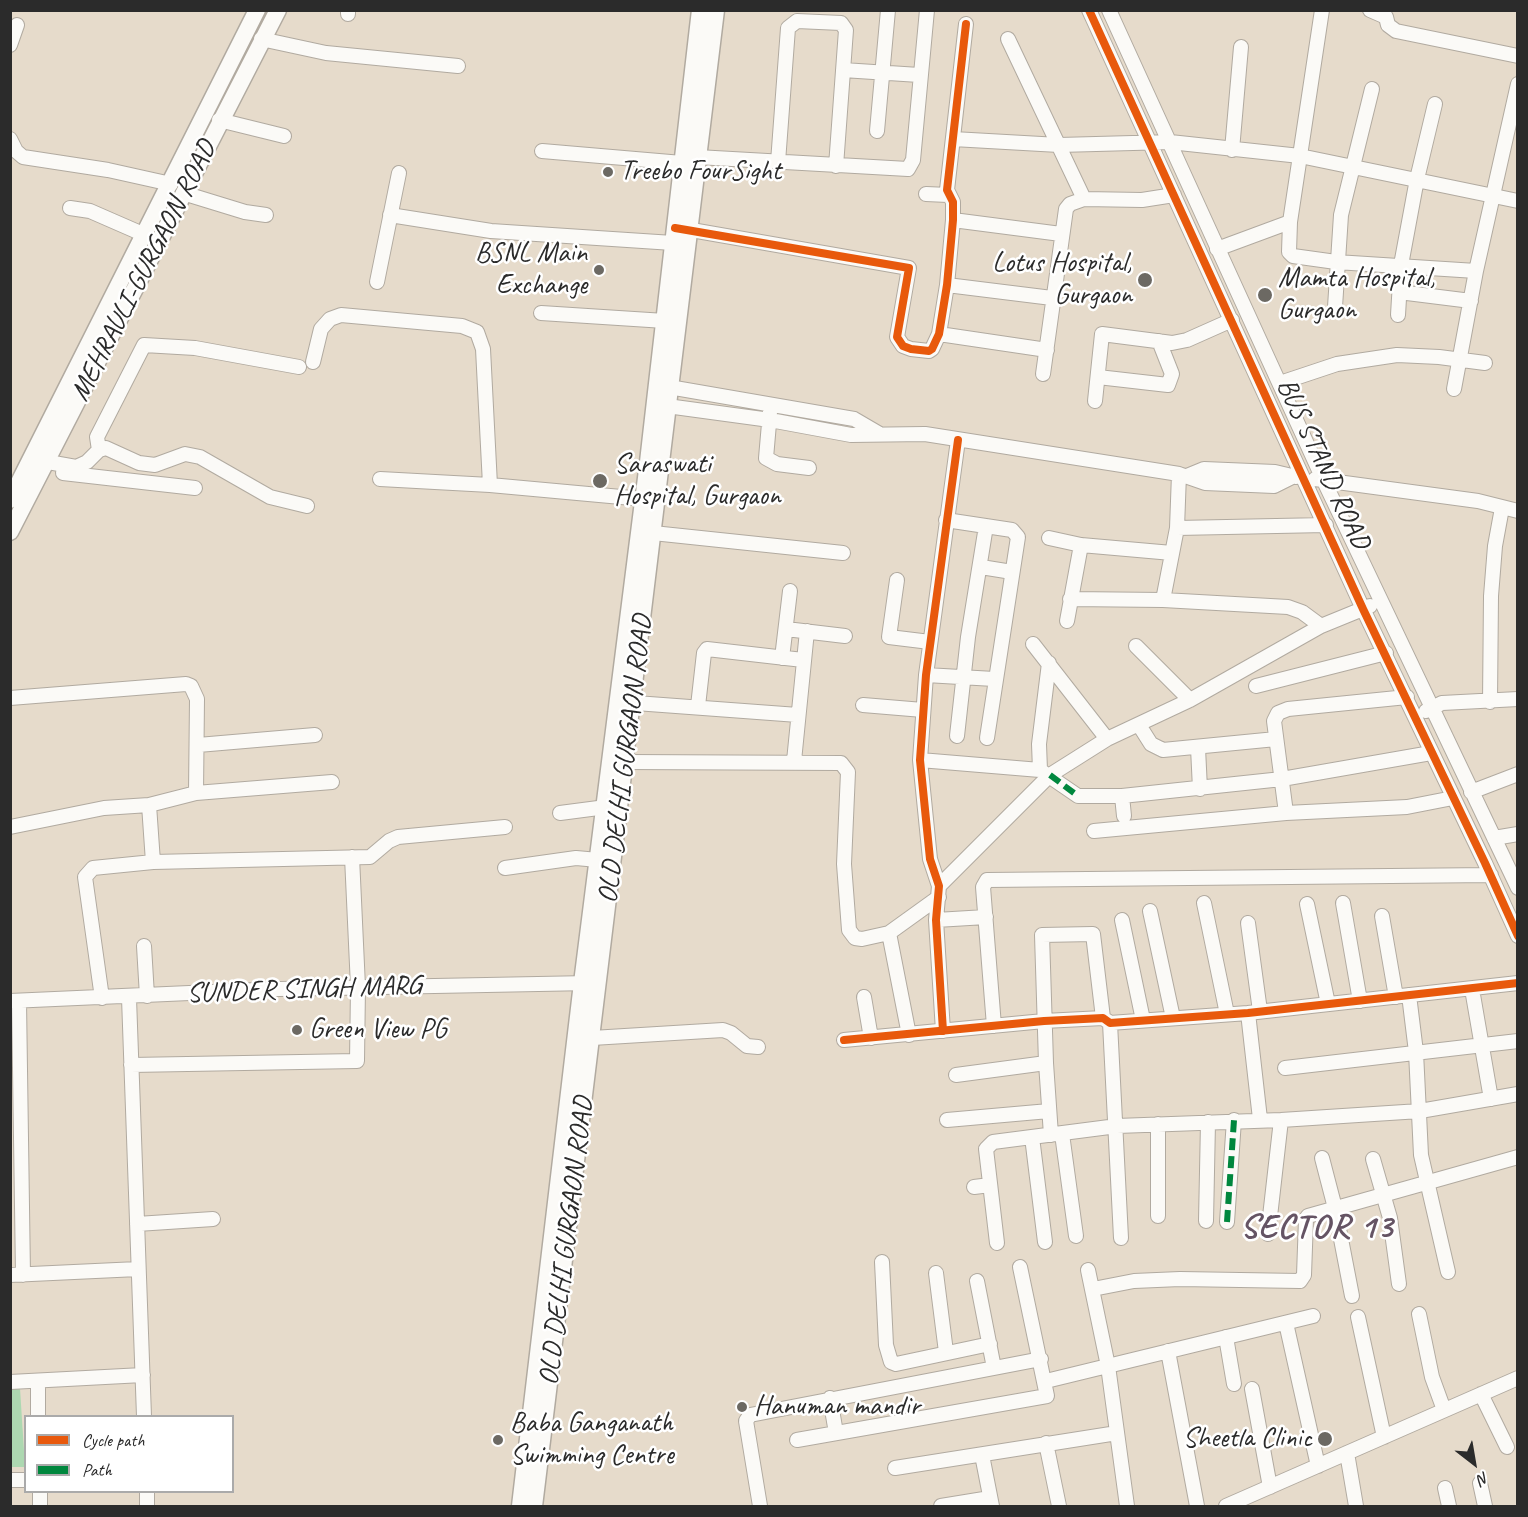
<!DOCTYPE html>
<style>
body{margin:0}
#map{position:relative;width:1528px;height:1517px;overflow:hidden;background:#e6dbcb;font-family:Caveat,sans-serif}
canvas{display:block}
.frame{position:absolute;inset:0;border:12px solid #2b2b2b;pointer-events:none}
.legend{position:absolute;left:24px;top:1415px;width:210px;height:78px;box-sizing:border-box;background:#fff;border:2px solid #aaa;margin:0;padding:8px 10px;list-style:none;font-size:18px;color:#2b2b2b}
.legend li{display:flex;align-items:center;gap:12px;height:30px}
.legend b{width:30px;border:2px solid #aaa}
.north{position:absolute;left:1444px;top:1433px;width:60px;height:60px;-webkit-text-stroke:4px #fff;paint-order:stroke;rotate:149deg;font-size:16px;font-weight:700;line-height:24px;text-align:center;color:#2b2b2b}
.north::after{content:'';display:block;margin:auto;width:21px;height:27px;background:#2b2b2b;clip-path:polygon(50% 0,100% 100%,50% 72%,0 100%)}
</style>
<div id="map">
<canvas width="1528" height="1517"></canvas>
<div class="frame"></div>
<ul class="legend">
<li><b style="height:8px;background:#e8590c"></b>Cycle path</li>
<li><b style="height:8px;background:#00873e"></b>Path</li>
</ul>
<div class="north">N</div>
</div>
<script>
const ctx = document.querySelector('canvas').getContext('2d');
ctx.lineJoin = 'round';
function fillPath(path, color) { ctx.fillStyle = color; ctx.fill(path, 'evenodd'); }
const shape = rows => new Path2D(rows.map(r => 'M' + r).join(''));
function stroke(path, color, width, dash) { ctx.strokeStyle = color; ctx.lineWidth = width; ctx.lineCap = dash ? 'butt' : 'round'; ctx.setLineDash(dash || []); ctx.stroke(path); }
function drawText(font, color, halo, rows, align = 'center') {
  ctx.font = font + ' Caveat,sans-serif'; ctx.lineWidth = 5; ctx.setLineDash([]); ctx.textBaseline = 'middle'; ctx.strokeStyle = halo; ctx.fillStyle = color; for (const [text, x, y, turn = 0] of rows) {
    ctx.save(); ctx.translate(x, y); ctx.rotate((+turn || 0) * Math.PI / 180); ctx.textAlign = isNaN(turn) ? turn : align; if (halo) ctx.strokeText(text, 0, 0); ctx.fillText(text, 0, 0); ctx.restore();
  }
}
fillPath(shape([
 [10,1388,20,1388,25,1467,11,1467]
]), '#add8b1');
const minor = shape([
 [1089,10,1363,609,1485,863,1518,936],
 [1109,10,1323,479,1518,888],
 [1322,10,1290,222,1289,252,1293,256,1336,262,1476,271],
 [1370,10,1386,17,1388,25,1396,31,1518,56],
 [348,14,348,10],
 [261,39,326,53,458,66],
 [1008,39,1084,199],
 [10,45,17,25],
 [843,70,919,75],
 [219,120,284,136],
 [877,131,888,10],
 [10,139,16,151,23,157,108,170,171,184],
 [953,139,1059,145,1170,142,1300,156,1518,201],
 [1232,150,1241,47],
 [542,151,682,163],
 [697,157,908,169,913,160,927,10],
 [778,162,788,28,797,21,841,23,846,30,836,166],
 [183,193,245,212,266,215],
 [926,194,948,195],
 [70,208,90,211,145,235],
 [390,215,491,231,673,243],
 [953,220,1061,234],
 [680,228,909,268,897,337,903,346,911,349,929,351,932,349,939,334,947,285,953,220,953,202,947,190,966,24],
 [1217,249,1290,222],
 [377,282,399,173],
 [947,285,1052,298],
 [1399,292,1471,301],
 [1335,307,1341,215,1372,89],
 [541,313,665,321],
 [1398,315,1401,265,1417,179,1435,104],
 [939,334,1047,350],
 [313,362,321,329,330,319,341,315,462,326,477,332,483,349,490,485],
 [1043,374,1066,209,1070,204,1084,199,1142,200,1174,195],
 [1098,377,1168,385,1172,374,1159,341],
 [1280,383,1337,364,1397,355,1439,357,1485,363],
 [669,387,854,419,878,433],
 [1454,389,1476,271,1518,84],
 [1095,401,1102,334,1172,343,1187,340,1232,320],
 [667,406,770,420,851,435,925,434,1179,474,1205,483,1274,486,1292,477],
 [770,412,766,458,777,464,809,468],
 [99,450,97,437,144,345,195,348,299,367],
 [48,462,76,467,87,462,99,450,106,448,139,463,155,465,185,454,200,457,270,497,307,506],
 [63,473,195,488],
 [1187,476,1204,469,1275,472,1296,477],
 [380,479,490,485,643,499],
 [1315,479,1478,501,1518,511],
 [946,520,1012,530,1018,537,987,738],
 [1177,528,1326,525],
 [653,533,843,553],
 [1049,538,1081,545,1172,553],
 [981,567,1012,572],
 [897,580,889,637,930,642],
 [1070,599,1163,600,1288,607,1302,612,1321,626],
 [1163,600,1177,528,1179,474],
 [1067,621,1081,545],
 [786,629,845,636],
 [1033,644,1107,739],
 [1136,646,1190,700],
 [782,658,790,591],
 [926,675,994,679],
 [1256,686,1386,653],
 [10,698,186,684,191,686,197,699,196,793],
 [622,702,798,715],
 [1490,702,1491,596,1495,546,1502,508],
 [863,705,923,710],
 [698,706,704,653,707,649,803,660],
 [1426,711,1442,703,1518,699],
 [1139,725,1151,744,1163,750,1276,739],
 [957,736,968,637,986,526],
 [198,745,315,735],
 [1198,748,1200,789],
 [920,760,1040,770,1078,796,1122,796,1282,779,1431,753],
 [794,761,807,631],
 [626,762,841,763,848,772,844,864,849,930,855,938,862,939,889,933,939,897],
 [1040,770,1039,744,1049,663],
 [1471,792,1518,774],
 [1122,796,1124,816],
 [149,805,153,862],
 [560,813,606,807],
 [1286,813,1274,721,1278,713,1288,709,1407,697],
 [10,827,104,808,149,805,196,793,332,782],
 [1094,831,1286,813,1407,807,1453,798],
 [1494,838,1518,834],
 [505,868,576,858,598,860],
 [939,886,1050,775,1107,739,1190,700,1321,626,1370,606],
 [1204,903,1227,1014],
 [1343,903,1360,1001],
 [1307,904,1328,1004],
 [1150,911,1173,1018],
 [1382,916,1396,997],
 [936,920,986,917],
 [1122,920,1143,1020],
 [1248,923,1260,1011],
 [889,933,909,1035],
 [144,946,147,996],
 [1472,989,1491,1099],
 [1409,995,1416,1052,1421,1155,1448,1272],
 [864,997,871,1038],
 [102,998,85,877,93,868,153,862,370,857,389,841,398,837,505,827],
 [129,998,144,1416],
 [10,1001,279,989,590,983],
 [19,1001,23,1275],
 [1248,1013,1260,1119],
 [1110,1023,1121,1238],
 [994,1026,983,887,987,880,1491,875],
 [943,1031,936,920,939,886,930,859,920,760,926,675,958,440],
 [592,1038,723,1030,731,1033,747,1046,758,1047],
 [844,1040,1044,1021,1103,1018,1110,1023,1248,1013,1518,983],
 [131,1065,357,1061,358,987,352,857],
 [1285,1068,1518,1041],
 [956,1075,1046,1063],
 [947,1120,1049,1111],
 [1062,1134,1076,1236],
 [1051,1135,1046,1063,1042,935,1093,934,1103,1018],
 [1032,1137,1045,1242],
 [1322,1158,1335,1208,1352,1296],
 [1373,1159,1390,1218,1399,1284],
 [974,1187,990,1185],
 [1158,1216,1158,1124],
 [1206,1221,1208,1122],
 [1227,1222,1234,1120],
 [137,1224,213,1219],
 [1268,1234,1281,1120],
 [997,1243,986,1149,993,1142,1117,1126,1281,1120,1420,1111,1518,1094],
 [882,1262,886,1345,891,1362,896,1364,990,1344],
 [1088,1270,1108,1366,1127,1506],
 [936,1273,946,1352],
 [10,1275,138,1269],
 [977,1281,994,1368],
 [1093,1289,1134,1281,1180,1279,1300,1281,1304,1275,1306,1219,1308,1216,1518,1157],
 [1419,1314,1432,1377,1444,1410],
 [1358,1317,1384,1437],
 [1286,1323,1318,1466],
 [1226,1337,1234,1384],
 [1168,1351,1197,1506],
 [38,1381,38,1416],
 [1046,1381,1313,1316],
 [10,1382,143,1375],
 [1252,1389,1270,1487],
 [1481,1394,1507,1447],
 [830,1398,836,1433],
 [797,1440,1047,1396,1020,1267],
 [1046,1443,1059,1506],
 [1347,1453,1356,1506],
 [982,1455,992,1506],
 [895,1468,1117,1433],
 [10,1480,26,1480],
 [1480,1483,1485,1506],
 [1445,1488,1449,1506],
 [40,1492,40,1506],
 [147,1492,147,1506],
 [760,1506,746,1421,750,1415,1041,1359],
 [941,1506,990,1498],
 [1226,1506,1518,1378]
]);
const major = shape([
 [10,500,257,10],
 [10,532,278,10],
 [520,1506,582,983,648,462,700,10],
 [534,1506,716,10]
]);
stroke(minor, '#b1aaa0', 16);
stroke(major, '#b1aaa0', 19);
stroke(minor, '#fbfaf7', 14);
stroke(major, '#fbfaf7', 16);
stroke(shape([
 [1050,775,1078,796],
 [1227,1222,1234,1120]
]), '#00873e', 6, [12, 6]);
stroke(shape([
 [1089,10,1363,609,1485,863,1518,936],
 [675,228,909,268,897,337,903,346,911,349,929,351,932,349,939,334,947,285,953,220,953,202,947,190,966,24],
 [943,1031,936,920,939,886,930,859,920,760,926,675,958,440],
 [844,1040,1044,1021,1103,1018,1110,1023,1248,1013,1518,983]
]), '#e8590c', 8);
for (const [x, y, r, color] of [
 [608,172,6,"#6c6963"],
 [599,270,6,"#6c6963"],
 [1145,280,8,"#6c6963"],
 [1265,295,8,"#6c6963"],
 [600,481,8,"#6c6963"],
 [297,1030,6,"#6c6963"],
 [742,1407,6,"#6c6963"],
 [1325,1439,8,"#6c6963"],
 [498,1440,6,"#6c6963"]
]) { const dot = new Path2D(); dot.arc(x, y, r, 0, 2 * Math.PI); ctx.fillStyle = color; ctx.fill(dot); stroke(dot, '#fff', 2); }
drawText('28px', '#2b2b2b', '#fff', [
 ["Treebo FourSight",620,172],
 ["BSNL Main",587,254,"right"],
 ["Exchange",587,286,"right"],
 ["Lotus Hospital,",1132,264,"right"],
 ["Gurgaon",1132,296,"right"],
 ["Mamta Hospital,",1278,279],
 ["Gurgaon",1278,311],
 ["Saraswati",614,465],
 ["Hospital, Gurgaon",614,497],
 ["Green View PG",309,1030],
 ["Hanuman mandir",754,1407],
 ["Baba Ganganath",510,1424],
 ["Swimming Centre",510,1456],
 ["Sheetla Clinic",1312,1439,"right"]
], 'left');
drawText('28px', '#2b2b2b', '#fff', [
 ["MEHRAULI-GURGAON ROAD",144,271,-63],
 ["BUS STAND ROAD",1323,464,65],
 ["OLD DELHI GURGAON ROAD",626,759,-83],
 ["SUNDER SINGH MARG",304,990,-2],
 ["OLD DELHI GURGAON ROAD",567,1241,-83]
]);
ctx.letterSpacing = '1.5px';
drawText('bold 34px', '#655464', '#fff', [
 ["SECTOR 13",1317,1228]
]);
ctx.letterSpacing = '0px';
</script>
